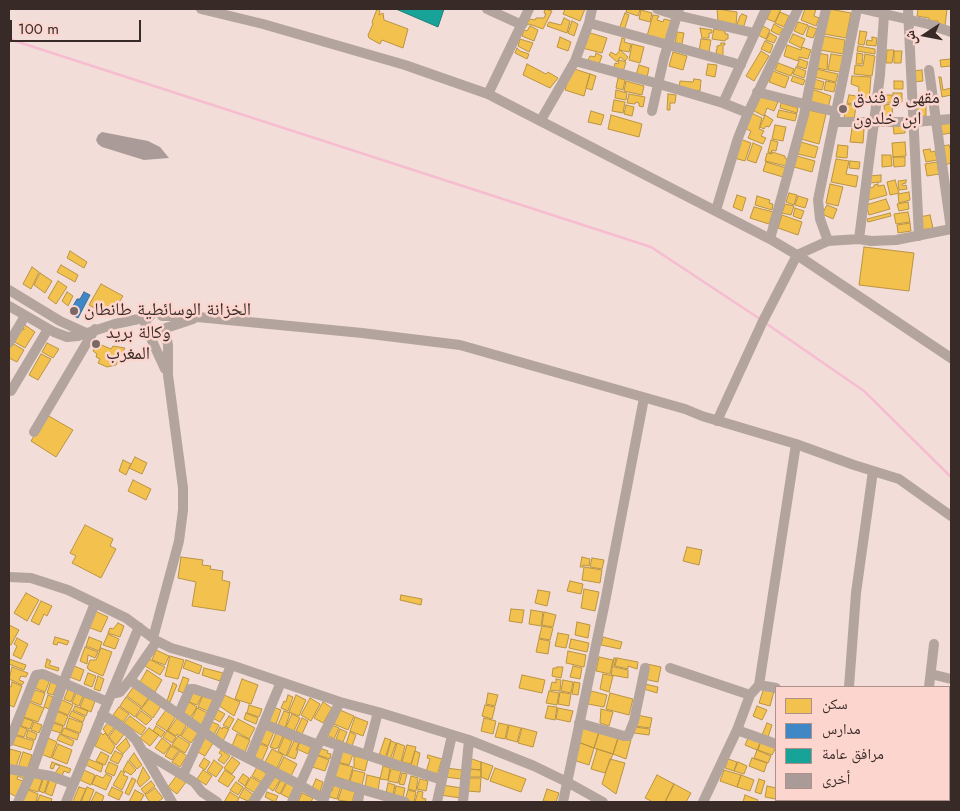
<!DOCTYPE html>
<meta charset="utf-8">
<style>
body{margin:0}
#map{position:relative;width:960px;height:811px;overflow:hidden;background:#f2ddd8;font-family:Jost,"Noto Naskh Arabic",sans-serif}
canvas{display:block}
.frame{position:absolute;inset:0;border:10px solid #382a27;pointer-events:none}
.legend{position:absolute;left:775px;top:686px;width:175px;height:115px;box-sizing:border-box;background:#fcd6ce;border:1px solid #ae918b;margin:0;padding:6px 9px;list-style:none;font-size:15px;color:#382a27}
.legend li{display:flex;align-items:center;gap:10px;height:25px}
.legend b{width:25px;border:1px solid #ae918b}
.north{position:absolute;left:900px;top:10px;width:50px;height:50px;-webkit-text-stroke:4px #fcd6ce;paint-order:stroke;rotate:259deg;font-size:14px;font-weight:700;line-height:20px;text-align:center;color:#382a27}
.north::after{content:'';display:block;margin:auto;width:18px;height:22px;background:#382a27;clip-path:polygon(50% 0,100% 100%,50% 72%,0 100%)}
.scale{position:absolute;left:10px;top:20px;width:131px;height:22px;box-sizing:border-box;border:2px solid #382a27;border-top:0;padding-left:6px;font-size:15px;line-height:18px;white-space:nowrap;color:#382a27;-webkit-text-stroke:4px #fcd6ce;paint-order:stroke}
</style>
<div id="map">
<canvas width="960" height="811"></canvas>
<div class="frame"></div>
<ul class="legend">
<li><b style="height:14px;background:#f2c14e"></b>سكن</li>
<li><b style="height:14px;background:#3f88c5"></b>مدارس</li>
<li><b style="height:14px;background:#17a398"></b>مرافق عامة</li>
<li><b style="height:14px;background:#aa9b99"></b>أخرى</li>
</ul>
<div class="north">ش</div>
<div class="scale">100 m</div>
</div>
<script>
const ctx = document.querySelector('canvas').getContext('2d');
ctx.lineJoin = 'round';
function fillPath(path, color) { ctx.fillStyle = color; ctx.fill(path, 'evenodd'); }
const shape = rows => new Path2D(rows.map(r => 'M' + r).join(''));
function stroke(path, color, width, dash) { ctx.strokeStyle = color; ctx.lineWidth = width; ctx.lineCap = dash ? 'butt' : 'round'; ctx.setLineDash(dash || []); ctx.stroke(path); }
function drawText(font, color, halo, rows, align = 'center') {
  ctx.font = font + ' Jost,"Noto Naskh Arabic",sans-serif'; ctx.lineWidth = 5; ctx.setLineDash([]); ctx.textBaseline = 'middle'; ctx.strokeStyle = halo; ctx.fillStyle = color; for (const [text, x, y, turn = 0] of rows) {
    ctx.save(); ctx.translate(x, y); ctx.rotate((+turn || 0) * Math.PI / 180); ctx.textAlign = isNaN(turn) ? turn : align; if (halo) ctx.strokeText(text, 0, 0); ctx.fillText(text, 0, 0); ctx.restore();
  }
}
const homes = shape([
 [377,9,380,11,379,15,383,13,384,20,408,29,403,48,382,40,380,44,369,38,368,35,373,24,372,22,377,9],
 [545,9,552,11,543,29,529,24,525,26,530,19,535,20,536,18,544,18,546,14,544,13,545,9],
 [565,9,585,9,580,21,563,14,565,9],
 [627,9,638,9,640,10,638,16,626,12,627,9],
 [717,9,737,12,736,26,718,21,717,9],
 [771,9,781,9,775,22,767,19,771,9],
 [805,9,816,9,814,16,819,18,816,26,801,20,805,9],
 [829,9,851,13,846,38,824,34,829,9],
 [918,9,947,9,945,26,938,25,938,21,929,21,929,18,917,16,918,9],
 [641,10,652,13,650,22,639,19,641,10],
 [780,12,789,16,784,27,775,23,780,12],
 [625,13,629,15,624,31,619,29,625,13],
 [742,14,747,16,743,29,736,27,740,16,742,14],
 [653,15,659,16,657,20,663,22,664,19,672,21,666,42,647,36,653,15],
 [564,18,570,21,567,33,547,26,549,22,561,25,564,18],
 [572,21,578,24,574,36,568,33,572,21],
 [798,22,808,25,803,35,794,31,798,22],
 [774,24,783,29,779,35,771,31,774,24],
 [530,26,538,30,534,41,522,36,524,30,527,31,530,26],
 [763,26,770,30,766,39,758,35,763,26],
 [809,26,817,29,813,38,806,36,809,26],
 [700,28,712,30,712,33,709,33,709,38,702,38,700,28],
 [714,29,725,31,725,34,728,34,728,39,726,39,725,41,712,39,714,29],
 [860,31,867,32,864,45,858,44,860,31],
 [587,32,607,38,602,53,582,48,587,32],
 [677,32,684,33,682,44,675,43,677,32],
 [770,33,777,37,774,43,766,40,770,33],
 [793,34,805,39,801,48,789,42,793,34],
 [823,36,845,40,843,54,820,50,823,36],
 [560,37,571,42,568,51,557,47,560,37],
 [872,37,877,38,876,46,866,45,867,40,872,41,872,37],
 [622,38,625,39,624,42,631,44,629,52,619,50,622,38],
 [520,39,533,43,529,52,518,46,520,39],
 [701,39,711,40,709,52,699,51,701,39],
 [765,41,773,45,770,53,761,49,765,41],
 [721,43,725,43,725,45,723,45,723,56,717,56,716,50,717,50,717,46,721,45,721,43],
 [632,44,644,47,640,63,629,60,632,44],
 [787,45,801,50,802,47,811,50,808,59,799,57,798,61,784,56,787,45],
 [858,46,875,49,875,54,857,51,858,46],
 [517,48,520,51,529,54,527,59,515,53,517,48],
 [620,50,628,57,625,61,620,57,617,62,609,55,611,52,616,55,620,50],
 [887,50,894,50,892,63,886,63,887,50],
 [761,51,769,56,754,81,746,76,761,51],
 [894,51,902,51,901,63,894,63,894,51],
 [673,52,687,56,683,70,669,66,673,52],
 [596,53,602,56,599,64,588,60,590,56,595,57,596,53],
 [818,53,828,55,827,70,817,68,818,53],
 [857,53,863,54,862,64,856,64,857,53],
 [831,54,843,56,840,72,828,70,831,54],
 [865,54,875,56,872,76,854,74,855,65,863,66,865,54],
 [800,59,808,62,806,69,797,66,800,59],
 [951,59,951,66,941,67,940,60,951,59],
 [619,60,626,62,623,72,614,67,615,63,618,64,619,60],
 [778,63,794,69,791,76,775,70,778,63],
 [527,64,546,74,548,72,558,78,550,88,523,75,527,64],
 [708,64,717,65,715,77,706,75,708,64],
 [639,65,649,68,647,78,636,75,639,65],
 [796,67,806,71,804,78,793,74,796,67],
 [571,68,590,74,584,96,565,90,571,68],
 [816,69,838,74,836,82,814,77,816,69],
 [922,70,923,81,913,82,912,71,922,70],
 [773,71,789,77,785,88,769,82,773,71],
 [590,74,596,76,592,90,586,88,590,74],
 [793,76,805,80,803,85,791,81,793,76],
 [852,76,871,77,869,100,858,99,859,87,851,84,852,76],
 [939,77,941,77,943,90,951,88,951,95,942,97,939,77],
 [618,78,625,80,623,90,616,88,618,78],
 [694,79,701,80,700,91,679,88,680,81,693,82,694,79],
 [814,79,824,82,822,90,812,88,814,79],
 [626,81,644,86,642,95,624,91,626,81],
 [826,81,836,83,834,92,824,90,826,81],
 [894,81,903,81,903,89,894,89,894,81],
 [812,89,831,96,828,108,809,104,812,89],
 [616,90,627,93,626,100,615,98,616,90],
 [893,93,902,93,902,102,893,102,893,93],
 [629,94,645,97,643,107,639,106,639,103,636,102,635,104,627,103,629,94],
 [668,94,676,95,675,103,670,103,670,110,667,110,668,94],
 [761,95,778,102,774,111,767,108,764,116,754,111,761,95],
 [849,95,857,96,856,102,858,102,858,105,847,103,849,95],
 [878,95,892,95,892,103,878,103,878,95],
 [614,100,625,102,623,113,612,111,614,100],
 [781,103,798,108,797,113,780,108,781,103],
 [847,104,856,106,854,120,844,118,847,104],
 [892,104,893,119,884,120,883,115,885,115,884,105,892,104],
 [926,104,926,116,915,117,915,105,926,104],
 [626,105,634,107,632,116,624,114,626,105],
 [779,110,797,114,795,121,777,117,779,110],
 [808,110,826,114,819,144,801,139,808,110],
 [591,111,604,115,601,125,588,122,591,111],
 [751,113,762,118,759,129,764,131,761,136,766,138,763,144,748,138,751,131,744,128,751,113],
 [611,115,642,124,639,137,608,129,611,115],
 [765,115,773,120,769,127,766,126,764,129,760,127,765,115],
 [951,123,951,133,939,135,938,125,951,123],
 [905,124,905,133,894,134,893,125,905,124],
 [775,125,786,127,783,141,772,139,775,125],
 [852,128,864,129,863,143,850,142,852,128],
 [740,139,751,143,745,161,734,158,740,139],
 [771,140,778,142,776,151,772,150,771,153,768,152,771,140],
 [801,142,818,147,815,158,798,154,801,142],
 [905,142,906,156,893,157,892,143,905,142],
 [753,143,762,147,756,163,747,160,753,143],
 [838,145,848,146,847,158,836,157,838,145],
 [949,145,951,151,951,163,945,165,941,146,949,145],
 [930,149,931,152,935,151,937,160,926,162,923,150,930,149],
 [772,152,785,156,785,158,787,159,786,166,765,161,767,153,772,154,772,152],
 [882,155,891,155,892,166,882,167,882,155],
 [797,156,815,161,812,172,794,167,797,156],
 [893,157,905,157,905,166,894,167,893,157],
 [836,159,849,161,846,174,858,176,856,187,831,182,836,159],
 [850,161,860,162,859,169,849,168,850,161],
 [766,162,786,168,783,177,763,171,766,162],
 [937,162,939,174,927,176,925,164,937,162],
 [881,175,881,182,869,183,868,176,881,175],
 [895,180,899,193,890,195,887,182,895,180],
 [906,180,906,183,902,184,903,186,906,185,907,189,899,190,898,181,906,180],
 [830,184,843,187,838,206,826,203,830,184],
 [878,184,878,186,884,185,887,195,869,200,866,189,874,187,874,185,878,184],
 [909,192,910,200,899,203,898,194,909,192],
 [789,193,797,195,794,205,786,202,789,193],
 [737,195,746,198,742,211,733,207,737,195],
 [757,196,770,200,769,203,773,204,772,210,755,205,757,196],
 [798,196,808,199,805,208,795,205,798,196],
 [886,199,890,209,869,215,866,205,886,199],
 [908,202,909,209,899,211,897,204,908,202],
 [785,204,794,206,791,215,782,213,785,204],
 [827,205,837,209,833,219,822,214,827,205],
 [754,207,773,212,769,224,750,218,754,207],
 [795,208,804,211,801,219,793,216,795,208],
 [908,212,910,222,896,224,894,214,908,212],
 [890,213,891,216,868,222,867,219,890,213],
 [782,215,802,222,798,235,778,228,782,215],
 [930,215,933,228,921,230,919,217,930,215],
 [910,223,911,231,898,233,897,225,910,223],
 [864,247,914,253,909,291,859,285,864,247],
 [70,251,87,262,84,268,67,258,70,251],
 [61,265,78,275,75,282,57,272,61,265],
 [32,267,39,272,31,289,23,284,32,267],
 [40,273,52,281,45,293,34,285,40,273],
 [58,281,67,287,56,304,48,298,58,281],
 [101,284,123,296,110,317,89,305,101,284],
 [67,292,73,296,68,306,62,301,67,292],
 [22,323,35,332,25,348,13,341,20,328,24,330,24,329,20,326,22,323],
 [12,343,24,350,17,362,9,358,9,349,12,343],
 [47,343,59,349,53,358,42,352,47,343],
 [97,343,111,349,113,346,125,348,116,365,107,367,98,363,100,359,96,357,97,354,93,351,97,343],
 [41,354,51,359,38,380,29,375,41,354],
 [47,415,73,430,56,457,31,441,47,415],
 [135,457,147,463,142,474,129,468,135,457],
 [123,460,131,464,126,475,119,471,123,460],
 [133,480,151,489,146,500,128,491,133,480],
 [85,525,113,539,110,546,116,549,101,578,72,563,76,556,70,553,85,525],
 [687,547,702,550,699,565,683,561,687,547],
 [181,557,203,560,202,565,211,566,210,569,223,571,222,580,230,582,225,611,192,606,196,582,178,578,181,557],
 [582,557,590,559,589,566,583,565,583,567,580,567,582,557],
 [592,558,604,560,602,569,590,567,592,558],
 [584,567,602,570,600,583,582,580,584,567],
 [570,581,583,584,581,594,567,591,570,581],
 [584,589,599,592,595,611,581,608,584,589],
 [538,590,550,592,547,606,535,603,538,590],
 [26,593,39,600,27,621,14,613,26,593],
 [401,595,422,599,421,605,400,600,401,595],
 [41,601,52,606,47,616,44,614,39,625,31,621,41,601],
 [511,609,524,610,522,623,509,621,511,609],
 [531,610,543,612,541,626,529,624,531,610],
 [95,611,108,617,101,632,88,627,95,611],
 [544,612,556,615,553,627,542,625,544,612],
 [577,622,590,625,588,638,575,635,577,622],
 [118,623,124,626,120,637,108,633,110,628,113,629,118,623],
 [9,625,19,630,11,645,9,644,9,625],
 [542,626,553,628,550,640,539,638,542,626],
 [558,633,569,635,566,648,555,646,558,633],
 [108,634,119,639,115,649,103,645,108,634],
 [55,637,69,641,67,645,58,642,57,645,53,644,55,637],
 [89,637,102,642,99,651,86,646,89,637],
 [603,637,622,642,620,649,601,645,603,637],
 [17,638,28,644,21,659,13,655,17,646,14,644,17,638],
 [539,639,550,641,548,654,536,652,539,639],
 [571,639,589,643,587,652,569,648,571,639],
 [85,647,98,652,95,658,88,655,87,664,80,661,85,647],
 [101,648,112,652,103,676,89,670,89,669,87,668,90,660,96,660,101,648],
 [156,650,169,656,165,665,152,660,156,650],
 [568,651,586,655,584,667,566,663,568,651],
 [170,656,184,660,178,679,165,676,170,656],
 [599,657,613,660,610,674,596,671,599,657],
 [614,658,616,658,614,667,628,670,628,678,611,675,614,658],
 [617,658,638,662,637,669,628,666,628,669,615,666,617,658],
 [9,659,26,665,24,670,9,664,9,659],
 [47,659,51,661,49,665,59,668,58,671,45,667,47,659],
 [149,659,165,667,160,675,145,666,149,659],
 [186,660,202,666,199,674,183,668,186,660],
 [647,664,661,667,658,682,644,679,647,664],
 [74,666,84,670,80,681,70,677,74,666],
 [573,666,582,668,580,679,570,677,573,666],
 [12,667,28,673,26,677,21,676,19,680,24,682,22,685,9,679,12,667],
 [557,667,563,667,561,678,552,676,553,668,557,668,557,667],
 [204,668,223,673,220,681,202,675,204,668],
 [147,670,162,680,155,692,140,682,147,670],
 [88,673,96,676,92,687,84,684,88,673],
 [603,674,613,676,609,692,600,689,603,674],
 [522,675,545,680,542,693,519,688,522,675],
 [39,676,50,680,45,692,35,688,39,676],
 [98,676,104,679,100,691,94,689,98,676],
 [183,677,189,679,184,693,178,691,183,677],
 [242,679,258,685,251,704,235,699,242,679],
 [556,679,561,680,560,691,550,690,552,682,556,683,556,679],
 [563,680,573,682,571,693,561,691,563,680],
 [51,681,58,683,53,695,47,693,51,681],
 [12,682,22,686,14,707,9,705,9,686,11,687,12,682],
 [574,682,580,683,578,695,572,694,574,682],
 [173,683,177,685,170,702,167,701,173,683],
 [645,684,658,687,657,693,644,689,645,684],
 [134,686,149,697,142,707,127,696,134,686],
 [764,688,774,691,770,706,759,703,764,688],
 [32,689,45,693,41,705,28,700,32,689],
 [68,689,75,692,71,702,64,699,68,689],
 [549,691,559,693,557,705,546,703,549,691],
 [591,691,607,695,604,707,588,704,591,691],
 [560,692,571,694,569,706,558,704,560,692],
 [76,693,83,696,79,706,72,703,76,693],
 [193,693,202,696,197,705,189,702,193,693],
 [488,693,498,695,495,706,486,704,488,693],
 [610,693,633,699,629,715,606,709,610,693],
 [222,694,240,702,234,716,218,705,222,694],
 [48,695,53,697,49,709,44,707,48,695],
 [203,695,213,699,208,711,198,707,203,695],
 [288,695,293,697,288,711,281,708,284,701,286,702,288,695],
 [296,695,306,700,299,716,289,712,296,695],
 [84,697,95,701,91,712,80,707,84,697],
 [126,697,141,708,135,717,120,706,126,697],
 [150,698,161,706,153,718,141,709,150,698],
 [310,698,320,704,311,721,301,715,310,698],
 [60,699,73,705,68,715,56,710,60,699],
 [187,701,197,707,190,718,181,712,187,701],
 [29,702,44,708,38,722,24,717,29,702],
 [323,702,332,708,323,723,314,718,323,702],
 [249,705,262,709,259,717,247,713,249,705],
 [485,705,495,707,492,719,482,716,485,705],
 [75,706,88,711,86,716,73,710,75,706],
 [548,706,557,707,555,720,545,718,548,706],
 [757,706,767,710,762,720,753,716,757,706],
 [119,707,129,714,123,722,113,715,119,707],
 [273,707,281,710,276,724,267,721,273,707],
 [197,708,208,713,201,726,191,720,197,708],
 [558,708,573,711,570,722,556,719,558,708],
 [216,709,225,714,220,722,211,717,216,709],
 [601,709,613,712,609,726,600,723,601,709],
 [166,710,176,716,167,731,156,724,166,710],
 [340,710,354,716,348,730,334,724,340,710],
 [56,711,68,716,64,726,52,721,56,711],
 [72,711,85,717,83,722,69,716,72,711],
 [141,711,152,719,146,725,136,717,141,711],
 [284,711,290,713,285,728,278,725,284,711],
 [246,713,258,718,256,724,244,719,246,713],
 [292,714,300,718,294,731,286,727,292,714],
 [637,715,652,718,650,728,635,726,637,715],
 [130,716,146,728,141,735,124,723,130,716],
 [229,716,234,719,229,728,223,725,229,716],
 [355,717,368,722,363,736,350,731,355,717],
 [24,718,33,721,30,729,21,726,24,718],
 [69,718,83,723,80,733,66,728,69,718],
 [177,718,187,724,180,736,177,734,176,736,168,731,177,718],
 [302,718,308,721,302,734,296,731,302,718],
 [484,718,496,721,493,734,481,731,484,718],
 [238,719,255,728,249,739,232,729,238,719],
 [109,721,116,725,108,736,103,729,109,721],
 [34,722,42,725,39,733,31,730,34,722],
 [212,722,219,725,214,735,207,731,212,722],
 [53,723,63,726,61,733,51,730,53,723],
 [499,723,508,725,505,739,495,737,499,723],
 [767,723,772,725,768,737,762,735,767,723],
 [17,725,27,729,24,737,14,734,17,725],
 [332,725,339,728,334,739,327,735,332,725],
 [509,725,521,728,517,742,506,739,509,725],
 [117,726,125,733,116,745,109,737,117,726],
 [156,726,165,732,161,737,153,731,156,726],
 [188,726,198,733,191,743,181,736,188,726],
 [582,726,599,732,594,748,578,742,582,726],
 [220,727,222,729,223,727,229,729,223,741,215,737,220,727],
 [635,727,650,729,649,735,634,733,635,727],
 [64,728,79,734,77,740,61,734,64,728],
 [149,728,159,735,150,746,140,738,149,728],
 [265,728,274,732,268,746,259,742,265,728],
 [522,728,537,732,533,747,518,743,522,728],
 [340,729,347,732,343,742,336,739,340,729],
 [28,730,37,734,35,740,26,737,28,730],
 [167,731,176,737,172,743,163,737,167,731],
 [350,732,356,735,352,746,346,744,350,732],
 [599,732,618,738,613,754,594,748,599,732],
 [101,733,103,735,105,733,115,746,111,754,95,746,101,733],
 [276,733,283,736,278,748,276,748,276,749,270,747,276,733],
 [60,734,74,741,72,746,57,740,60,734],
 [237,734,250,740,245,752,232,746,237,734],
 [14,735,34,741,31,750,11,744,14,735],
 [178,736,190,744,185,753,172,745,178,736],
 [749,736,761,741,757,750,745,745,749,736],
 [204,737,213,743,205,756,196,751,204,737],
 [284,737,292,741,286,756,278,751,284,737],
 [48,738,57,742,51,758,41,754,48,738],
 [126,738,130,746,123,754,116,748,126,738],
 [162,738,171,745,164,754,155,748,162,738],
 [385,738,391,740,385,758,379,755,385,738],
 [618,738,631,740,626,759,613,754,618,738],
 [294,741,299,743,296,750,298,751,295,759,287,756,294,741],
 [391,741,396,743,390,760,386,759,391,741],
 [761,741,776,747,772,755,758,750,761,741],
 [300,742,311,747,308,754,297,749,300,742],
 [578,742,594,748,589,765,573,760,578,742],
 [258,743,268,747,262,761,252,756,258,743],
 [397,743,405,746,401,762,392,760,397,743],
 [58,744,72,750,67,764,52,758,58,744],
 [407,745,416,747,411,764,402,762,407,745],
 [171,746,179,750,172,760,165,756,171,746],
 [320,748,328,751,327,753,331,754,330,759,318,755,320,748],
 [10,749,21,752,16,767,9,765,10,749],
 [272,749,283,755,277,768,265,762,272,749],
 [597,749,613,754,605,773,591,769,597,749],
 [221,750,230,756,224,764,218,760,222,755,219,753,221,750],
 [342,750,353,754,349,765,338,762,342,750],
 [757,750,771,756,768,763,754,758,757,750],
 [115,751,123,755,118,764,110,760,115,751],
 [180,751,187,756,180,767,172,762,180,751],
 [415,751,420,753,417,767,411,765,415,751],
 [23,752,32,755,27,770,18,768,23,752],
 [101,752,109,756,105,765,96,761,101,752],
 [134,753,142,765,137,769,129,760,134,753],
 [316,755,329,760,325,771,312,767,316,755],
 [428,755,442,759,437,775,426,772,430,759,427,758,428,755],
 [354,756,368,759,365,771,354,768,354,756],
 [232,757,240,763,232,774,224,768,232,757],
 [284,757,297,764,291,776,278,769,284,757],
 [86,758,103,765,101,772,84,764,86,758],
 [204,758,210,762,205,770,199,766,204,758],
 [469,758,481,762,481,770,469,769,469,758],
 [752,758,767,763,764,772,749,766,752,758],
 [610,759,625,763,616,794,602,784,610,759],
 [728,759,737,762,734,771,725,768,728,759],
 [214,760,223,767,216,777,207,771,214,760],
 [128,761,136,770,131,775,123,770,128,761],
 [52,762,71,769,69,773,64,771,62,776,55,773,60,766,55,764,53,769,50,768,52,762],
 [109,762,118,766,114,776,105,772,109,762],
 [481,762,493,766,488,780,481,777,481,762],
 [738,762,747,766,744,774,734,771,738,762],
 [338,763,353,767,349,781,334,776,338,763],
 [383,766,390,768,388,780,380,779,383,766],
 [143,767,150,778,140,787,137,782,143,767],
 [257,767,267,774,262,782,252,776,257,767],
 [446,768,462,770,461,779,445,777,446,768],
 [495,768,526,779,521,792,490,781,495,768],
 [391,769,401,771,398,783,388,781,391,769],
 [469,769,481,770,481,777,468,777,469,769],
 [9,770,25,777,24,779,18,776,17,779,23,781,17,797,9,793,9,770],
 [84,770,95,775,91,785,80,780,84,770],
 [203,770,212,776,206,785,197,779,203,770],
 [225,770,235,777,228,787,218,781,225,770],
 [353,770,365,773,362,785,350,782,353,770],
 [724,770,741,775,737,787,720,781,724,770],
 [121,771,125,772,123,775,128,777,122,790,113,785,121,771],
 [402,773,407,774,404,785,399,784,402,773],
 [106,774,112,777,106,790,92,784,96,775,103,778,106,774],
 [243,774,249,778,245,786,238,781,243,774],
 [177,775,186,782,177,794,168,787,177,775],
 [367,775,380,778,378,791,365,787,367,775],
 [657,775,674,784,665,802,653,802,645,798,657,775],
 [741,775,754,780,750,791,737,787,741,775],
 [33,776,42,780,38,792,28,789,33,776],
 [411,776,418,778,416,791,408,789,411,776],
 [44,777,49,778,44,793,39,791,44,777],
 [251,777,261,783,255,793,245,787,251,777],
 [275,777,280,780,273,791,268,787,275,777],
 [50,778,57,781,52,796,45,793,50,778],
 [132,778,136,780,129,795,125,793,132,778],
 [468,778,481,778,480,792,467,791,468,778],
 [316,779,323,782,320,792,312,788,316,779],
 [420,779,428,781,426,791,417,789,420,779],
 [759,779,765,781,761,794,755,792,759,779],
 [281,780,286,782,280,794,275,791,281,780],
 [151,781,155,786,145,794,141,789,151,781],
 [236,782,243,787,238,795,230,790,236,782],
 [287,782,295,786,289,798,281,794,287,782],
 [388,783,395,785,393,795,386,793,388,783],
 [334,784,341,786,337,799,326,796,330,790,332,791,334,784],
 [674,784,691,793,686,802,665,802,674,784],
 [442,785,462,788,461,798,440,795,442,785],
 [396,786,405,788,403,798,394,796,396,786],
 [767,786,776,788,776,799,765,797,767,786],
 [79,787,86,789,80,802,75,802,73,801,79,787],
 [87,787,94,790,89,802,81,802,87,787],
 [112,787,123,792,119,800,108,795,112,787],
 [155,788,163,798,158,802,150,802,145,795,155,788],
 [244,788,254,795,250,802,239,797,244,788],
 [342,788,355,792,352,802,338,800,342,788],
 [26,789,38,794,36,802,21,802,26,789],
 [547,789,559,793,556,802,543,801,547,789],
 [135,790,144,795,140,802,129,802,135,790],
 [408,790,416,792,414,802,405,800,408,790],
 [418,791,423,792,422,798,426,799,425,802,415,802,418,791],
 [96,792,104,796,102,802,91,802,96,792],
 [230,792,239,798,237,802,224,802,230,792],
 [267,792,278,796,275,802,265,797,267,792],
 [302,793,313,798,311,802,298,802,302,793],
 [40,795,52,799,51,802,37,802,40,795],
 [745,795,758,800,757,802,743,802,745,795]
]);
fillPath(homes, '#f2c14e');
stroke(homes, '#ba9442', 1);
const schools = shape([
 [84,292,90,295,78,318,69,313,77,299,80,299,84,292]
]);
fillPath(schools, '#3f88c5');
stroke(schools, '#3d6c96', 1);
const public = shape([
 [396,9,444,9,438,27,396,9]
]);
fillPath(public, '#17a398');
stroke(public, '#217f76', 1);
stroke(shape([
 [9,39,651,247,760,319],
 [764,322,864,391,951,477]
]), '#f6bdd1', 2.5);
fillPath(shape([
 [102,132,148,141,160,147,169,158,144,160,102,147,98,144,96,140,98,135]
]), '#aa9b99');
stroke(shape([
 [201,9,263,24,405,65,488,94,770,239,797,255,951,358],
 [487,9,522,25],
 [657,9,676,15,754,33],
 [863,9,928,24,951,32],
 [908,9,919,236],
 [589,23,741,65],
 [575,61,659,84,723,103,748,113],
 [929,70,951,229],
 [757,92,836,112],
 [488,94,529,9],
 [723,103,766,9],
 [652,111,664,58,679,9],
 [541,120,575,61,589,23,592,9],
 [834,122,914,122,951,119],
 [716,210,738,138,748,113,798,9],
 [770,239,804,115,817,48,826,9],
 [859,239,880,75,884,15],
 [828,241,820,219,818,200,857,9],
 [9,290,60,321,84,332],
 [9,306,54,332,67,337,78,336,115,324,148,317],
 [152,314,146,320,145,327,148,332,155,336,162,333,166,328,193,319],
 [162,316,187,316,362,333,460,345,685,409,702,416,796,444,854,465,899,479,951,516],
 [148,332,165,369],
 [9,343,25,316],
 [11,391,48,329],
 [717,421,763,321,797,255,828,241,859,239,871,241,896,240,951,229],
 [34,432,95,329],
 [9,577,31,578,68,590,126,618,157,641,171,648,231,665,340,702,378,712,469,740,534,766,567,782,603,802],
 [153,638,179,541,183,510,183,488,168,375,168,345,165,330],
 [670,668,750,695],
 [931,674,951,679],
 [130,680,224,746,300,785,324,799],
 [759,685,776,688],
 [849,687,856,593,873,471],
 [929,687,934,644],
 [111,694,120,692,130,680,157,641],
 [179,713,190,689,194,689,219,697],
 [102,714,127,731,136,740,172,802],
 [579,723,624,736,628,736,634,721,645,668],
 [264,724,318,745],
 [737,730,776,744],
 [322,740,442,780],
 [9,742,36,675,43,674,108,702],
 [144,752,194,782,202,792,217,802],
 [367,755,378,712],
 [249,759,281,682],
 [9,769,51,776,73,784],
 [183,775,219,697,231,665],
 [330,780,405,802],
 [18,802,31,774,63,683,95,603],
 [66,802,139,627],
 [253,802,273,772],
 [292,802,318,745,340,702],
 [323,802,340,746],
 [358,802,360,789],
 [437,802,452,735],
 [463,802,469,740],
 [563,802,605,602,644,398],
 [703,802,737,730,750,695,759,685,796,444],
 [793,802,794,800],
 [915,802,915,800]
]), '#b3a59d', 10);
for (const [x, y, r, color] of [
 [843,109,5,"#796965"],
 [74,311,5,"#796965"],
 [96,344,5,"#796965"]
]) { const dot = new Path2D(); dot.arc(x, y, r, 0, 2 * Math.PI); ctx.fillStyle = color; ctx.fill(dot); stroke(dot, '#fcd6ce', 2); }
drawText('18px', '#382a27', '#fcd6ce', [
 ["مقهى و فندق",853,99],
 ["ابن خلدون",853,120],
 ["الخزانة الوسائطية طانطان",84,311],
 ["وكالة بريد",106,334],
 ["المغرب",106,355]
], 'left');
</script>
